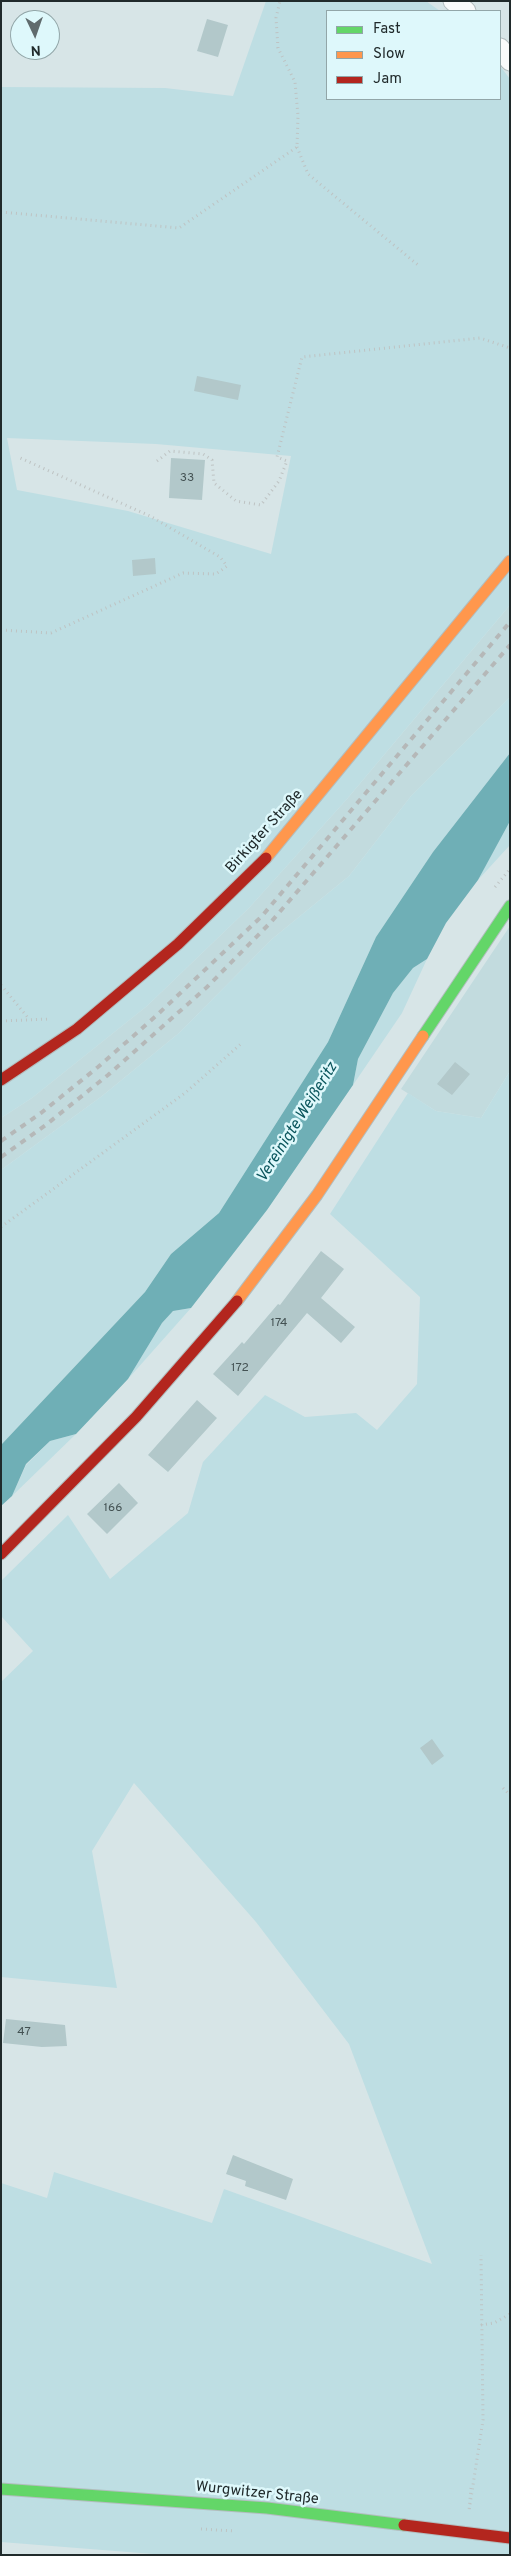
<!DOCTYPE html>
<meta charset="utf-8">
<style>
body{margin:0}
#map{position:relative;width:511px;height:2556px;overflow:hidden;background:#d7e5e7;font-family:Overpass,sans-serif}
canvas{display:block}
.frame{position:absolute;inset:0;border:2px solid #202a2b;pointer-events:none}
.legend{position:absolute;left:326px;top:10px;width:175px;height:90px;box-sizing:border-box;background:#def8fb;border:1px solid #92a6a8;margin:0;padding:6px 9px;list-style:none;font-size:15px;color:#202a2b}
.legend li{display:flex;align-items:center;gap:10px;height:25px}
.legend b{width:25px;border:1px solid #92a6a8}
.north{position:absolute;left:10px;top:10px;width:50px;height:50px;box-sizing:border-box;background:#def8fb;border:1px solid #92a6a8;border-radius:50%;rotate:177deg;font-size:14px;font-weight:700;line-height:20px;text-align:center;color:#202a2b}
.north::after{content:'';display:block;margin:auto;width:18px;height:22px;background:#606b6d;clip-path:polygon(50% 0,100% 100%,50% 72%,0 100%)}
</style>
<div id="map">
<canvas width="511" height="2556"></canvas>
<div class="frame"></div>
<ul class="legend">
<li><b style="height:6px;background:#63d668"></b>Fast</li>
<li><b style="height:6px;background:#ff974d"></b>Slow</li>
<li><b style="height:6px;background:#b3261e"></b>Jam</li>
</ul>
<div class="north">N</div>
</div>
<script>
const ctx = document.querySelector('canvas').getContext('2d');
ctx.lineJoin = 'round';
function fillPath(path, color) { ctx.fillStyle = color; ctx.fill(path, 'evenodd'); }
const shape = rows => new Path2D(rows.map(r => 'M' + r).join(''));
function stroke(path, color, width, dash) { ctx.strokeStyle = color; ctx.lineWidth = width; ctx.lineCap = dash ? 'butt' : 'round'; ctx.setLineDash(dash || []); ctx.stroke(path); }
function drawText(font, color, halo, rows, align = 'center') {
  ctx.font = font + ' Overpass,sans-serif'; ctx.lineWidth = 5; ctx.setLineDash([]); ctx.textBaseline = 'middle'; ctx.strokeStyle = halo; ctx.fillStyle = color; for (const [text, x, y, turn = 0] of rows) {
    ctx.save(); ctx.translate(x, y); ctx.rotate((+turn || 0) * Math.PI / 180); ctx.textAlign = isNaN(turn) ? turn : align; if (halo) ctx.strokeText(text, 0, 0); ctx.fillText(text, 0, 0); ctx.restore();
  }
}
fillPath(shape([
 [510,605,510,697,411,796,349,876,272,939,179,1033,102,1096,1,1170,1,1118,32,1098,147,1006,249,908,347,799],
 [510,926,510,1071,481,1118,436,1111,401,1089]
]), '#c2dbde');
fillPath(shape([
 [266,1,426,1,440,11,327,11,327,99,500,99,500,66,510,79,510,605,347,799,249,908,147,1006,32,1098,1,1118,1,87,165,88,233,96],
 [7,438,156,444,291,456,271,554,128,511,17,490],
 [510,697,510,753,433,852,376,937,328,1042,219,1213,171,1254,145,1292,1,1445,1,1170,102,1096,179,1033,272,939,349,876,411,796],
 [510,821,510,845,478,880,502,833],
 [427,959,402,1013,353,1085,358,1059,393,993,413,968],
 [510,1071,510,2555,166,2555,1,2542,1,2183,47,2198,54,2172,212,2223,224,2189,432,2264,349,2044,256,1922,134,1783,92,1851,117,1988,1,1977,1,1682,33,1651,1,1616,1,1581,68,1515,110,1579,188,1513,203,1462,265,1395,305,1417,356,1413,377,1430,417,1384,420,1297,330,1214,408,1093,436,1111,481,1118],
 [191,1308,128,1379,162,1323,173,1311],
 [76,1434,12,1496,26,1465,50,1441]
]), '#bedee3');
fillPath(shape([
 [510,753,510,821,478,880,446,923,427,959,413,968,393,993,358,1059,353,1085,267,1210,191,1308,173,1311,162,1323,128,1379,76,1434,50,1441,26,1464,12,1496,1,1506,1,1445,145,1292,171,1254,219,1213,328,1042,376,937,433,852]
]), '#6fafb6');
fillPath(shape([
 [207,19,228,25,218,57,197,51],
 [197,376,241,385,238,400,194,391],
 [171,458,205,460,202,500,169,498],
 [155,558,156,574,133,576,132,560],
 [455,1062,470,1074,452,1095,437,1084],
 [321,1251,344,1269,321,1298,355,1327,341,1343,307,1313,238,1396,213,1374,242,1342,244,1344,278,1304,280,1305],
 [197,1400,217,1418,168,1472,148,1455],
 [119,1483,138,1503,107,1534,87,1514],
 [432,1739,444,1756,432,1765,420,1748],
 [6,2019,65,2025,67,2046,42,2047,3,2043],
 [233,2155,293,2179,286,2200,245,2186,246,2181,226,2174]
]), '#b2c8ca');
const street = shape([
 [453,1,466,11],
 [500,48,510,61]
]);
const fast = shape([
 [423,1036,510,906],
 [1,2489,267,2508,404,2525]
]);
const slow = shape([
 [266,858,510,561],
 [237,1301,317,1195,423,1036]
]);
const jam = shape([
 [1,1080,77,1029,178,944,266,858],
 [1,1554,136,1417,237,1301],
 [404,2525,510,2538]
]);
stroke(street, '#b2bdbe', 21);
stroke(fast, '#b2bdbe', 13);
stroke(slow, '#b2bdbe', 13);
stroke(jam, '#b2bdbe', 13);
stroke(shape([
 [297,147,308,174,418,265],
 [1,212,179,228,297,147,298,116,295,82,278,48,276,18,280,1],
 [157,461,170,451,203,454,212,460,214,483,236,501,261,505,279,481,287,461,277,457,302,357,480,338,510,348],
 [1,630,51,633,183,573,216,574,227,566,220,557,150,516,18,457],
 [495,887,510,869],
 [1,985,29,1019],
 [1,1021,50,1019],
 [1,1227,185,1093,243,1042],
 [503,1788,510,1795],
 [481,2325,494,2323,510,2314],
 [471,2488,469,2511,483,2420,481,2255],
 [201,2529,235,2531]
]), '#bec3c3', 3, [1, 4]);
stroke(street, '#f9fbfb', 19);
stroke(fast, '#63d668', 11);
stroke(slow, '#ff974d', 11);
stroke(jam, '#b3261e', 11);
stroke(shape([
 [1,1141,41,1113,98,1067,156,1016,262,916,510,622],
 [1,1157,47,1124,108,1075,207,987,271,922,510,645]
]), '#b5b8b8', 4, [6, 6]);
drawText('12px', '#445253', null, [
 ["33",187,479],
 ["174",279,1324],
 ["172",240,1369],
 ["166",113,1509],
 ["47",24,2033]
]);
drawText('15px', '#202a2b', '#def8fb', [
 ["Birkigter Straße",265,832,-48],
 ["Wurgwitzer Straße",257,2494,6]
]);
drawText('italic 16px', '#0a555c', '#def8fb', [
 ["Vereinigte Weißeritz",298,1123,-58]
]);
</script>
